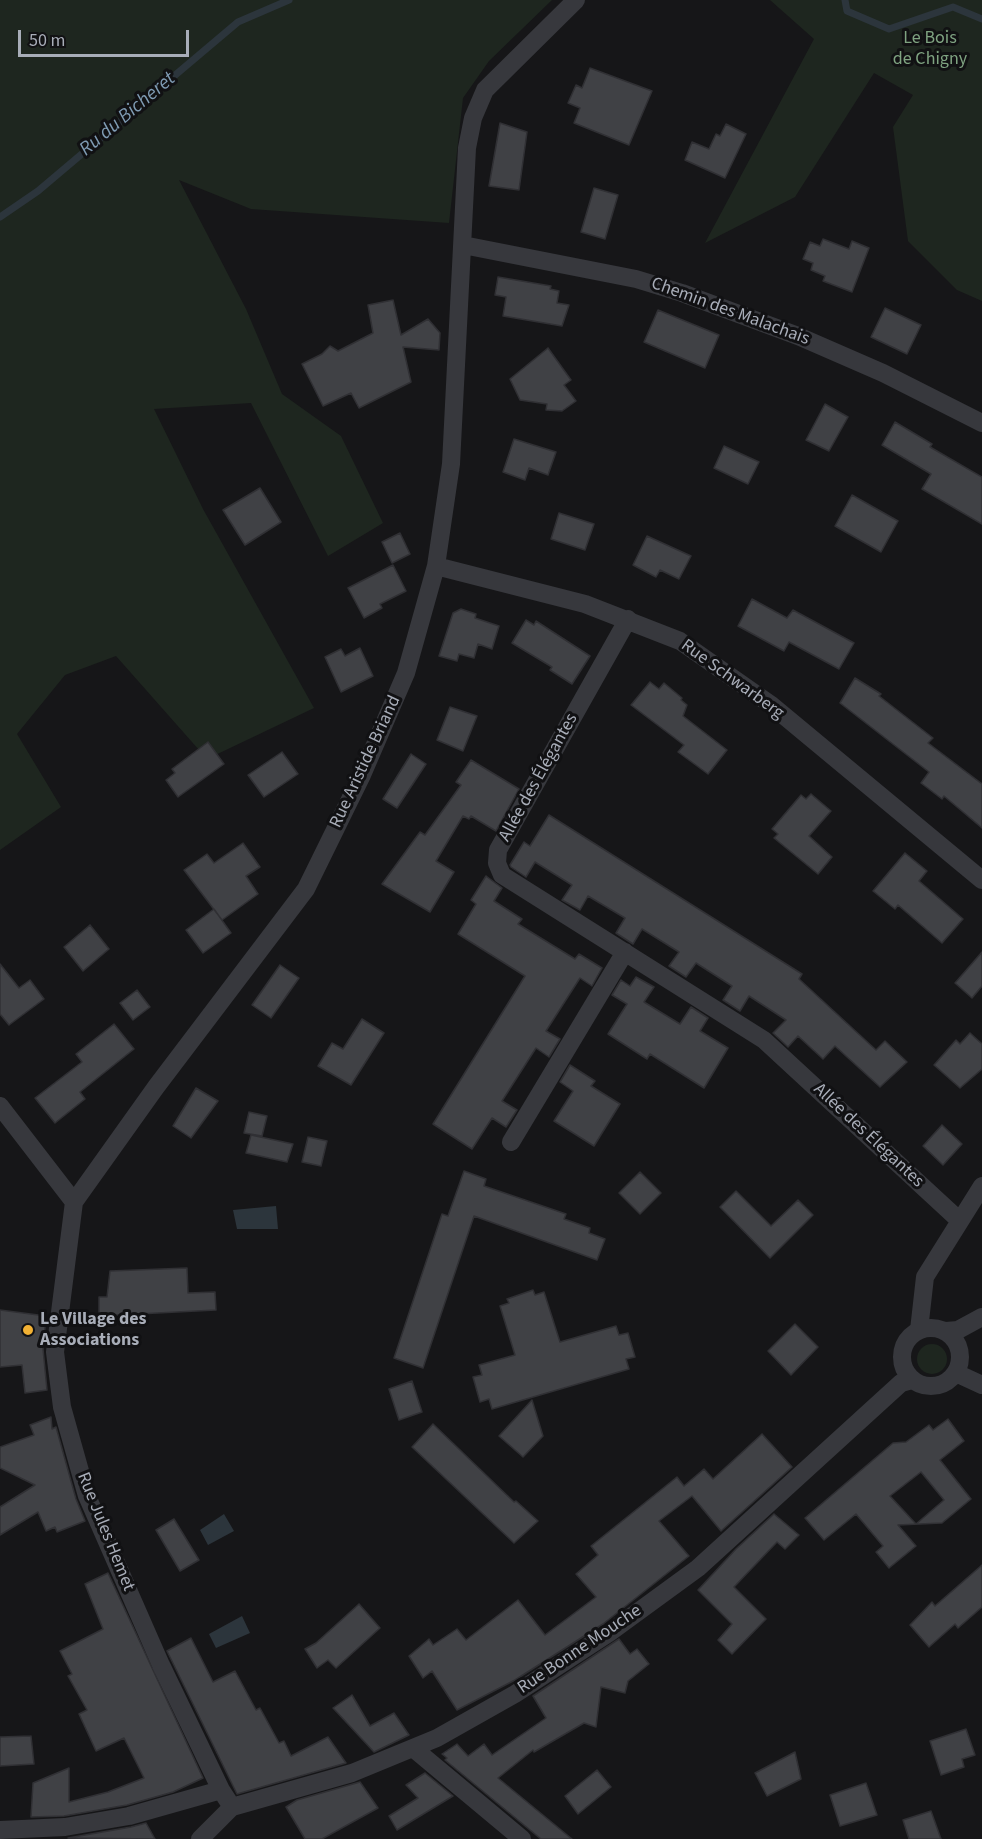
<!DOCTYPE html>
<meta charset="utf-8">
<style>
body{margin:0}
#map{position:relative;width:982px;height:1839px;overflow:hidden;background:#161618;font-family:"Source Sans 3",sans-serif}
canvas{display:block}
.scale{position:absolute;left:18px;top:30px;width:171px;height:27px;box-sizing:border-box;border:3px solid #a8adb8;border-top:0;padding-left:8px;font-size:18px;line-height:21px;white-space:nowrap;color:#a8adb8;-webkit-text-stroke:4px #111113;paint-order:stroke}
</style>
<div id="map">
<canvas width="982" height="1839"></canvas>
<div class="scale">50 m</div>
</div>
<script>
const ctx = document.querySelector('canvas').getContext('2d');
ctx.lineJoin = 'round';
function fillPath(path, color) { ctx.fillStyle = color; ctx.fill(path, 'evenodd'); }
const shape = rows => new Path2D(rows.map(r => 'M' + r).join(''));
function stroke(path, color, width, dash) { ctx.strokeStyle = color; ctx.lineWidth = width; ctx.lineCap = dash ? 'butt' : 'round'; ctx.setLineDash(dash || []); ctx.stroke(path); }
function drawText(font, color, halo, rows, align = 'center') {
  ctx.font = font + ' "Source Sans 3",sans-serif'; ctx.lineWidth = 6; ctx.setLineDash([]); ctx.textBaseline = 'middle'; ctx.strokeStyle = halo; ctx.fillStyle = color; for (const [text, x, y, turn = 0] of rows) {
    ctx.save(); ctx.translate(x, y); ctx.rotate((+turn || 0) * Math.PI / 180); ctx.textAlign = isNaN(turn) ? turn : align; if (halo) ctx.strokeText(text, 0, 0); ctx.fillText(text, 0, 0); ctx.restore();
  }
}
fillPath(shape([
 [0,0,552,0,489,61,463,98,449,223,251,209,179,180,246,309,282,394,341,436,383,523,328,556,251,403,154,409,203,509,314,708,207,759,116,656,65,675,17,734,61,807,0,850],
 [770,0,982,0,982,301,957,290,908,241,893,127,913,95,874,73,795,197,705,243,814,39],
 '917 1359a15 15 0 1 1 30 0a15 15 0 1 1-30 0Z'
]), '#1e261f');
fillPath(shape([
 [276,1206,278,1229,237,1229,233,1210],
 [224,1514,234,1531,208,1545,200,1530],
 [242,1616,250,1633,216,1648,209,1634]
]), '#2c353c');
stroke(shape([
 [845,0,847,11,889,29,953,7,982,19],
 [0,217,38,191,238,22,289,0]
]), '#2c353c', 7);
const building = shape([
 [590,68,652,91,629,145,574,123,580,108,568,103,576,85,582,88,590,68],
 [500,123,527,132,519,190,489,186,500,123],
 [726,124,746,134,725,178,685,160,692,142,709,149,716,134,720,136,726,124],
 [594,188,618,195,605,239,581,232,594,188],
 [823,239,849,249,852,241,869,248,852,292,823,281,825,276,811,270,813,263,803,259,810,242,820,246,823,239],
 [498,277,551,286,550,289,559,291,557,303,569,305,562,326,503,316,506,297,495,295,498,277],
 [393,300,401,335,428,319,440,333,439,350,403,347,411,382,359,408,351,393,323,406,302,364,322,354,330,346,338,351,373,333,368,305,393,300],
 [885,308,921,325,907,354,871,337,885,308],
 [658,310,719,335,705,368,644,342,658,310],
 [548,348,571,380,564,385,576,401,562,411,546,410,547,404,520,400,510,379,548,348],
 [825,404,848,417,829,451,806,440,825,404],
 [895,422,932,444,930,447,982,477,982,524,922,489,931,474,882,445,895,422],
 [514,439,556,452,548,475,529,468,525,480,503,472,514,439],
 [724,446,759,462,748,484,714,468,724,446],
 [260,488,281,522,245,545,223,510,260,488],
 [852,495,898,521,881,552,835,526,852,495],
 [559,513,594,524,585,550,551,539,559,513],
 [400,533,410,554,392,563,382,542,400,533],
 [647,536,691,556,679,579,660,570,656,577,633,565,647,536],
 [393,565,406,591,380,604,382,608,364,618,348,588,393,565],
 [752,599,787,618,793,610,854,643,839,669,789,642,784,651,738,626,752,599],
 [461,609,476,614,475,618,499,626,492,649,478,644,474,658,459,654,457,661,439,656,453,613,461,609],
 [526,620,534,625,536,621,590,656,572,684,550,670,552,667,512,643,526,620],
 [360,648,373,676,341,692,325,657,341,649,345,656,360,648],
 [855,678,881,694,879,696,933,738,928,743,982,784,982,828,944,796,942,799,921,783,929,772,840,703,855,678],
 [650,682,659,689,664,683,682,698,681,700,687,705,683,716,727,750,708,774,678,752,684,745,631,705,650,682],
 [450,707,477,716,463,751,437,740,450,707],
 [208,742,224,764,178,797,166,780,175,773,172,769,208,742],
 [282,752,298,774,264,797,248,775,282,752],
 [411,754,426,764,397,808,383,799,411,754],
 [471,760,519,789,496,831,471,816,469,819,463,816,436,861,454,872,430,912,382,884,420,832,425,835,461,785,456,782,471,760],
 [811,794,831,811,809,836,832,857,818,874,774,838,778,834,772,829,801,795,806,799,811,794],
 [549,815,802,974,799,979,876,1050,885,1041,907,1062,880,1087,835,1046,823,1059,798,1036,788,1047,773,1033,786,1020,749,996,740,1011,723,1000,732,986,696,963,686,977,669,966,679,952,642,929,633,944,616,933,625,918,588,896,580,910,562,900,572,885,535,862,526,877,511,867,510,865,524,842,530,846,549,815],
 [243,843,260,867,246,876,258,894,222,920,184,870,207,854,214,863,243,843],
 [905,853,927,871,919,881,963,919,942,943,898,905,895,909,873,891,905,853],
 [486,876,502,888,494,901,522,919,518,924,575,959,579,954,602,968,592,986,580,978,546,1031,560,1039,549,1057,536,1048,502,1101,517,1110,506,1127,492,1118,472,1149,433,1124,525,976,458,934,476,904,471,900,486,876],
 [214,909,231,933,203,953,186,930,214,909],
 [90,925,109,949,83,971,64,947,90,925],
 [982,952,982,986,972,998,955,983,982,952],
 [0,964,19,988,30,980,44,999,9,1025,0,1014,0,964],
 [280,965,299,978,271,1018,252,1005,280,965],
 [636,977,654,987,644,1002,680,1024,691,1007,708,1018,700,1031,728,1048,704,1088,650,1054,647,1059,608,1034,627,1004,612,995,621,980,630,986,636,977],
 [137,990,150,1007,133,1020,120,1003,137,990],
 [362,1019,384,1033,351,1085,318,1066,332,1043,343,1049,362,1019],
 [114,1024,134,1049,80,1092,85,1099,55,1123,35,1098,82,1062,76,1054,114,1024],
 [970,1033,982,1044,982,1069,960,1088,934,1065,956,1040,960,1044,970,1033],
 [570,1065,595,1081,591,1086,620,1104,594,1146,554,1121,573,1091,560,1082,570,1065],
 [196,1088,218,1101,191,1138,173,1126,196,1088],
 [249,1112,267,1116,262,1136,244,1133,249,1112],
 [942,1125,962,1144,943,1165,923,1146,942,1125],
 [251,1135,293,1144,287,1162,246,1153,251,1135],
 [308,1137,327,1141,321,1166,302,1162,308,1137],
 [464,1171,486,1179,484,1186,566,1214,564,1219,590,1228,589,1233,605,1239,597,1260,474,1216,423,1368,394,1358,442,1214,448,1216,464,1171],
 [640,1172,661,1193,640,1214,619,1193,640,1172],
 [736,1191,771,1226,798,1200,813,1215,770,1258,720,1207,736,1191],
 [187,1268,188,1293,215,1292,216,1310,99,1316,99,1297,107,1297,110,1271,187,1268],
 [533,1290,535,1295,544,1292,560,1342,616,1326,619,1335,628,1333,635,1357,626,1359,629,1369,492,1409,489,1399,480,1402,473,1377,482,1375,479,1365,515,1355,500,1306,509,1303,507,1299,533,1290],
 [0,1310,46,1316,43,1349,47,1390,25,1393,22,1365,0,1367,0,1310],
 [795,1324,818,1347,791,1375,768,1351,795,1324],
 [412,1381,422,1412,399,1420,389,1389,412,1381],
 [532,1400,543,1436,523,1457,499,1436,532,1400],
 [51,1417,52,1429,56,1427,76,1499,85,1521,57,1532,55,1527,46,1531,38,1512,0,1535,0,1507,35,1485,0,1468,0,1447,34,1435,30,1425,51,1417],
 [948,1419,964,1441,940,1460,971,1499,942,1523,898,1525,916,1546,889,1568,876,1552,883,1546,856,1514,824,1540,805,1518,893,1443,906,1442,929,1425,933,1430,948,1419],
 [921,1472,944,1500,916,1524,890,1496,921,1472],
 [433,1424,514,1502,516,1501,538,1521,514,1543,412,1447,433,1424],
 [762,1434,792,1467,721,1531,692,1496,659,1521,689,1556,603,1624,515,1680,457,1710,432,1671,423,1678,409,1656,429,1639,433,1645,457,1629,466,1640,518,1600,545,1635,596,1597,576,1574,598,1555,591,1546,677,1477,684,1486,704,1469,713,1479,762,1434],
 [774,1514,799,1535,785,1549,777,1542,734,1587,766,1619,732,1654,718,1640,732,1624,698,1590,736,1549,774,1514],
 [174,1519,199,1560,180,1571,156,1530,174,1519],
 [982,1565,982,1607,958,1628,955,1624,929,1647,910,1625,932,1602,935,1606,982,1565],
 [108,1573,203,1778,173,1792,127,1805,64,1816,31,1817,33,1783,69,1768,69,1802,108,1792,144,1778,124,1738,96,1751,79,1714,87,1710,68,1676,72,1674,60,1651,103,1629,85,1584,108,1573],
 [359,1604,380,1628,336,1668,328,1660,317,1668,305,1649,316,1643,359,1604],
 [191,1638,213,1682,235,1671,256,1710,260,1708,279,1743,284,1741,291,1756,328,1737,346,1763,237,1794,167,1651,191,1638],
 [619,1639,630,1654,637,1649,649,1664,628,1681,625,1693,601,1687,596,1727,584,1723,534,1752,533,1750,498,1778,572,1839,541,1839,445,1760,447,1758,442,1754,457,1744,468,1756,484,1744,492,1755,546,1718,533,1696,619,1639],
 [352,1695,370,1726,394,1713,409,1735,374,1752,333,1708,352,1695],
 [966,1729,975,1755,962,1759,964,1767,941,1775,930,1741,966,1729],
 [31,1736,34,1764,0,1766,0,1737,31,1736],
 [795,1752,801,1779,767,1796,755,1773,795,1752],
 [597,1770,611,1787,578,1814,565,1796,597,1770],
 [425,1773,453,1796,397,1830,389,1816,418,1798,406,1785,425,1773],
 [360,1782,378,1808,322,1839,305,1839,286,1807,297,1800,360,1782],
 [866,1783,877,1815,840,1826,830,1795,866,1783],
 [931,1811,941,1839,909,1839,903,1820,931,1811],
 [146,1823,155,1839,68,1838,131,1827,146,1823]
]);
fillPath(building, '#404145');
stroke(building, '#303034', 1.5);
stroke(shape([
 [463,245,636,279,682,293,798,336,883,373,982,423],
 [436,566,585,604,680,641,770,704,982,880],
 [628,619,498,850,497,863,502,875,764,1040,960,1221],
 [0,1106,74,1202],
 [511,1142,625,952],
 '902 1357a29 29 0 1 1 58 0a29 29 0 1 1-58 0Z',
 [919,1330,925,1277,982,1186],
 [946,1331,958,1330,982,1317],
 [956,1373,982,1385],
 [413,1748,522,1839],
 [232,1807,221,1790,161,1665,87,1496,62,1407,55,1352,74,1202,156,1087,306,889,362,775,406,673,436,566,451,464,467,148,473,118,485,90,576,0],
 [0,1830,65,1827,129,1816,221,1790],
 [200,1839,232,1807,352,1773,437,1738,515,1694,609,1633,698,1568,901,1383,912,1380]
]), '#37383d', 18);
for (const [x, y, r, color] of [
 [28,1330,6,"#f2b134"]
]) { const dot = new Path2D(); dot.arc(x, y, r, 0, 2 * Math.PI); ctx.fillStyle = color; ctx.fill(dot); stroke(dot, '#111113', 2); }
drawText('18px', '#7fa381', '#111113', [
 ["Le Bois",930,39],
 ["de Chigny",930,60]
]);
drawText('18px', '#a8adb8', '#111113', [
 ["Chemin des Malachais",730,312,20],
 ["Rue Schwarberg",732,680,36],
 ["Rue Aristide Briand",366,762,-65],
 ["Allée des Élégantes",539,778,-61],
 ["Allée des Élégantes",868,1136,43],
 ["Rue Jules Hemet",105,1532,68],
 ["Rue Bonne Mouche",580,1650,-34]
]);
drawText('bold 18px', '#a8adb8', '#111113', [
 ["Le Village des",40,1320],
 ["Associations",40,1341]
], 'left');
drawText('italic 20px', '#7f9bb3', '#111113', [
 ["Ru du Bicheret",128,115,-40]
]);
</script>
